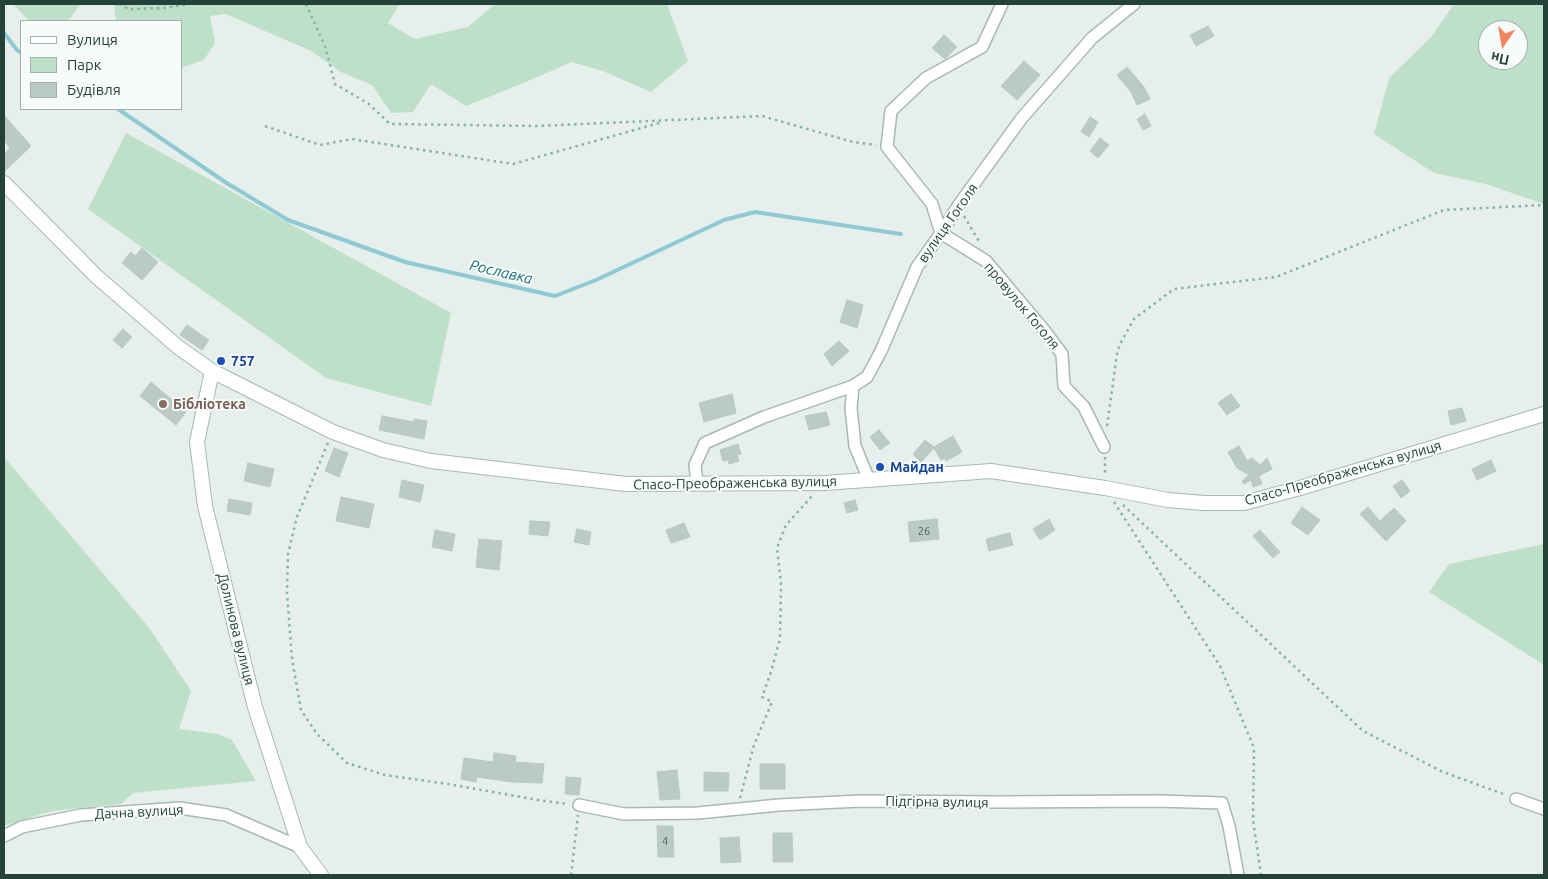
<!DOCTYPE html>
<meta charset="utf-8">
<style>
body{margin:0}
#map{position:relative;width:1548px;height:879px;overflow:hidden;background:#e6efeb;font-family:Ubuntu,sans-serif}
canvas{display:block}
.frame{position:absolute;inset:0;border:5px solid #24423a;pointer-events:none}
.legend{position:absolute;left:20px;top:20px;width:162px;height:90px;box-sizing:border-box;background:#f7fbf9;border:1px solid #a3b1ad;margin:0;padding:6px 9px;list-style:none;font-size:15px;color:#24423a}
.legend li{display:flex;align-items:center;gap:10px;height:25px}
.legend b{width:25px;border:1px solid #a3b1ad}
.north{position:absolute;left:1478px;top:20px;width:50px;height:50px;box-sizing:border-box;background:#f7fbf9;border:1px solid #a3b1ad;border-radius:50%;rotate:192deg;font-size:14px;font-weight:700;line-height:20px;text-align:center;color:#24423a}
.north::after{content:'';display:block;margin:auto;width:18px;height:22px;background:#f4845f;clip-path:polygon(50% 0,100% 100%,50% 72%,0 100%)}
</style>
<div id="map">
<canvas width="1548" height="879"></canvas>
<div class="frame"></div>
<ul class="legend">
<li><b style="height:6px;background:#fff"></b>Вулиця</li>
<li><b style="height:14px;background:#bfe0c8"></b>Парк</li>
<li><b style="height:14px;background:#bbcac4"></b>Будівля</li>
</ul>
<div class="north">Пн</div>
</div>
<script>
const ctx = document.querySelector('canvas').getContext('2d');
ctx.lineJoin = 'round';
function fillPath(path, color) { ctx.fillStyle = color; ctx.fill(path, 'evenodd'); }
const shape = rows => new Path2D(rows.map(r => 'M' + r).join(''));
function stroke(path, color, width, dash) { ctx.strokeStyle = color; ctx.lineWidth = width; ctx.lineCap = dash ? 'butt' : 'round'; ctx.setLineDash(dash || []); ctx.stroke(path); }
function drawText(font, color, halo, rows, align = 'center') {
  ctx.font = font + ' Ubuntu,sans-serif'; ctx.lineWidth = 4; ctx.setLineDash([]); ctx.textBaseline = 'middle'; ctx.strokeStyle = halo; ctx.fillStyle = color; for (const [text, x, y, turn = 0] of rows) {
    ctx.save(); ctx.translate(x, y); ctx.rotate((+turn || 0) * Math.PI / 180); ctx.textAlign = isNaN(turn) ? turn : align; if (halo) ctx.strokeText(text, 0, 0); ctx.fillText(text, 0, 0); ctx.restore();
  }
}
fillPath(shape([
 [13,4,81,4,68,21,29,21],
 [114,4,400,4,388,23,415,39,468,27,495,4,667,4,688,61,651,92,603,71,572,62,521,84,466,106,431,84,413,112,391,113,372,85,341,72,311,51,226,14,210,16,215,43,204,60,181,68,181,21,116,21],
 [1454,4,1544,4,1544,204,1486,184,1434,173,1374,134,1389,78,1432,36],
 [1488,30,1518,30,1518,60,1488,60],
 [126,133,451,313,431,406,326,378,88,209],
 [4,457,150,629,191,691,179,729,218,734,232,740,256,781,133,793,121,804,52,811,4,826],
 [1544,544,1544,665,1429,592,1449,564]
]), '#bfe0c8');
stroke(shape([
 [4,33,17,50,21,53],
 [118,109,225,182,288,220,405,262,555,296,596,280,724,220,755,212,901,234]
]), '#8ec9d4', 4);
const building = shape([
 [1208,26,1214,36,1196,46,1190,35,1208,26],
 [944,35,957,47,945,59,932,48,944,35],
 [1024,61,1040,75,1017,100,1001,86,1024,61],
 [1127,67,1144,87,1150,99,1137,105,1131,92,1117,75,1127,67],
 [1145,114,1151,126,1143,130,1137,119,1145,114],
 [4,115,31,146,4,172,4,154,10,148,4,140,4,115],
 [1090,117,1098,122,1089,137,1081,132,1090,117],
 [1100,138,1109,145,1098,158,1090,151,1100,138],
 [142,248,158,262,142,280,122,263,131,252,135,256,142,248],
 [847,300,863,305,857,328,840,322,847,300],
 [187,325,209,340,202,350,180,335,187,325],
 [123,329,132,337,122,348,113,340,123,329],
 [839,341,849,351,832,366,824,354,839,341],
 [151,382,186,412,176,425,140,396,151,382],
 [732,394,736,413,704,422,699,403,732,394],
 [1231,394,1240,406,1227,415,1218,403,1231,394],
 [1462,408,1466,421,1451,425,1448,411,1462,408],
 [826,412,830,425,809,430,805,416,826,412],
 [382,416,414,422,414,419,427,421,424,439,379,430,382,416],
 [879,430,890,443,880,450,870,437,879,430],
 [953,436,962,452,946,461,945,458,941,460,934,448,921,462,913,454,925,440,934,447,953,436],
 [738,444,741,454,737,455,739,461,729,464,728,460,723,461,720,450,738,444],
 [1239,446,1247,461,1252,458,1260,465,1267,458,1272,469,1259,476,1262,484,1253,487,1251,480,1244,484,1242,481,1249,475,1237,468,1228,452,1239,446],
 [334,448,348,453,339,477,325,471,334,448],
 [1491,460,1496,471,1477,480,1472,469,1491,460],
 [248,463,274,469,270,487,244,481,248,463],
 [402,480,424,485,420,502,399,497,402,480],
 [1402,480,1410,491,1401,498,1393,486,1402,480],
 [341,497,374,504,369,528,336,521,341,497],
 [229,499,252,503,250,515,227,511,229,499],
 [855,500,858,510,847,513,844,503,855,500],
 [1302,507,1320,520,1308,535,1291,523,1302,507],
 [1368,507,1380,521,1394,508,1406,521,1386,541,1360,514,1368,507],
 [937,519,939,539,910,542,908,522,937,519],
 [1049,519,1055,530,1040,540,1033,529,1049,519],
 [530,521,550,522,548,536,529,534,530,521],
 [684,523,690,537,671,543,666,530,684,523],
 [577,529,591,532,589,545,574,542,577,529],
 [435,530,455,534,452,551,432,547,435,530],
 [1260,530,1280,552,1273,558,1253,536,1260,530],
 [1010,533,1013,545,989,551,986,539,1010,533],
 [479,539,502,541,499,570,476,567,479,539],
 [494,753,516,756,515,762,544,764,542,783,512,782,477,777,476,782,461,779,464,758,493,762,494,753],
 [760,764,785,764,785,789,760,789,760,764],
 [677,770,680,799,660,800,657,772,677,770],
 [704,772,729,773,728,791,704,791,704,772],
 [566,777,581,778,579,795,565,794,566,777],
 [657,826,673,826,674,857,658,857,657,826],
 [773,833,792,833,793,862,773,862,773,833],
 [739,837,741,862,721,863,720,838,739,837]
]);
fillPath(building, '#bbcac4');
stroke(building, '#b8c9c2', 1);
const minor = shape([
 [1002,4,982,47,926,78,891,111,887,147,932,204,941,233,986,261,1044,330,1062,354,1064,386,1084,407,1104,447],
 [869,480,855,446,851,408,853,386,867,377,881,351,917,267,941,233,958,206,1021,119,1092,38,1134,4],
 [697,483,695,465,705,443,764,417,853,386],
 [1516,799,1544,809],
 [579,805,624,814,698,813,779,805,860,801,998,802,1159,801,1222,803,1229,826,1238,875],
 [4,836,22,827,81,815,180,808,226,815,300,847]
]);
const tertiary = shape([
 [4,183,96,276,178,347,212,371,333,432,383,450,431,461,626,484,825,483,991,471,1105,488,1168,500,1204,503,1244,503,1300,488,1544,414],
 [212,371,197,442,205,506,255,707,300,847,321,875]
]);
stroke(minor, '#a8b8b2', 14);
stroke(tertiary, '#a8b8b2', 16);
stroke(shape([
 [119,4,129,9,164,8,190,4],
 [306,4,325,46,335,84,369,104,390,124,538,126,762,116,853,142,876,145],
 [265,126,320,145,352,139,513,164,663,122],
 [964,216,980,243],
 [1107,426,1117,354,1120,344,1134,319,1174,289,1276,277,1444,210,1544,205],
 [328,443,297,517,288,554,287,593,292,659,301,710,317,734,347,763,385,775,448,784,538,800,568,804],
 [1105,457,1105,476],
 [1114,502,1220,666,1254,748,1253,820,1261,875],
 [1123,505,1363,731,1443,772,1506,795],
 [740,798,754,745,772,702,762,697,771,672,780,639,781,583,777,548,786,525,813,495],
 [571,875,578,815]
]), '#86b3a5', 2.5, [2.5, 4]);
stroke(minor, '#fff', 11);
stroke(tertiary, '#fff', 14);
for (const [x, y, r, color] of [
 [221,361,5,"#1a4fb4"],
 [163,404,5,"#8d6e63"],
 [880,467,5,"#1a4fb4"]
]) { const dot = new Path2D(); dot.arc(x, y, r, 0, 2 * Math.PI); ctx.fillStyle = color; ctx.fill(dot); stroke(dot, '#f7fbf9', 2); }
drawText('11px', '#4a645c', null, [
 ["26",924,531],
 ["4",665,841]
]);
drawText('14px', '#24423a', '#f7fbf9', [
 ["вулиця Гоголя",948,223,-55],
 ["провулок Гоголя",1022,306,50],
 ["Спасо-Преображенська вулиця",1343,473,-16],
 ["Спасо-Преображенська вулиця",735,483,-1],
 ["Долинова вулиця",236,629,76],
 ["Підгірна вулиця",937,802,1],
 ["Дачна вулиця",139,812,-3]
]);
drawText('bold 14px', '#164399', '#f7fbf9', [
 ["757",231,361],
 ["Майдан",890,467]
], 'left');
drawText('bold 14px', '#785e54', '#f7fbf9', [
 ["Бібліотека",173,404]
], 'left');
drawText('italic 15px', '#1c6f80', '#f7fbf9', [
 ["Рославка",501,272,13]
]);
</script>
